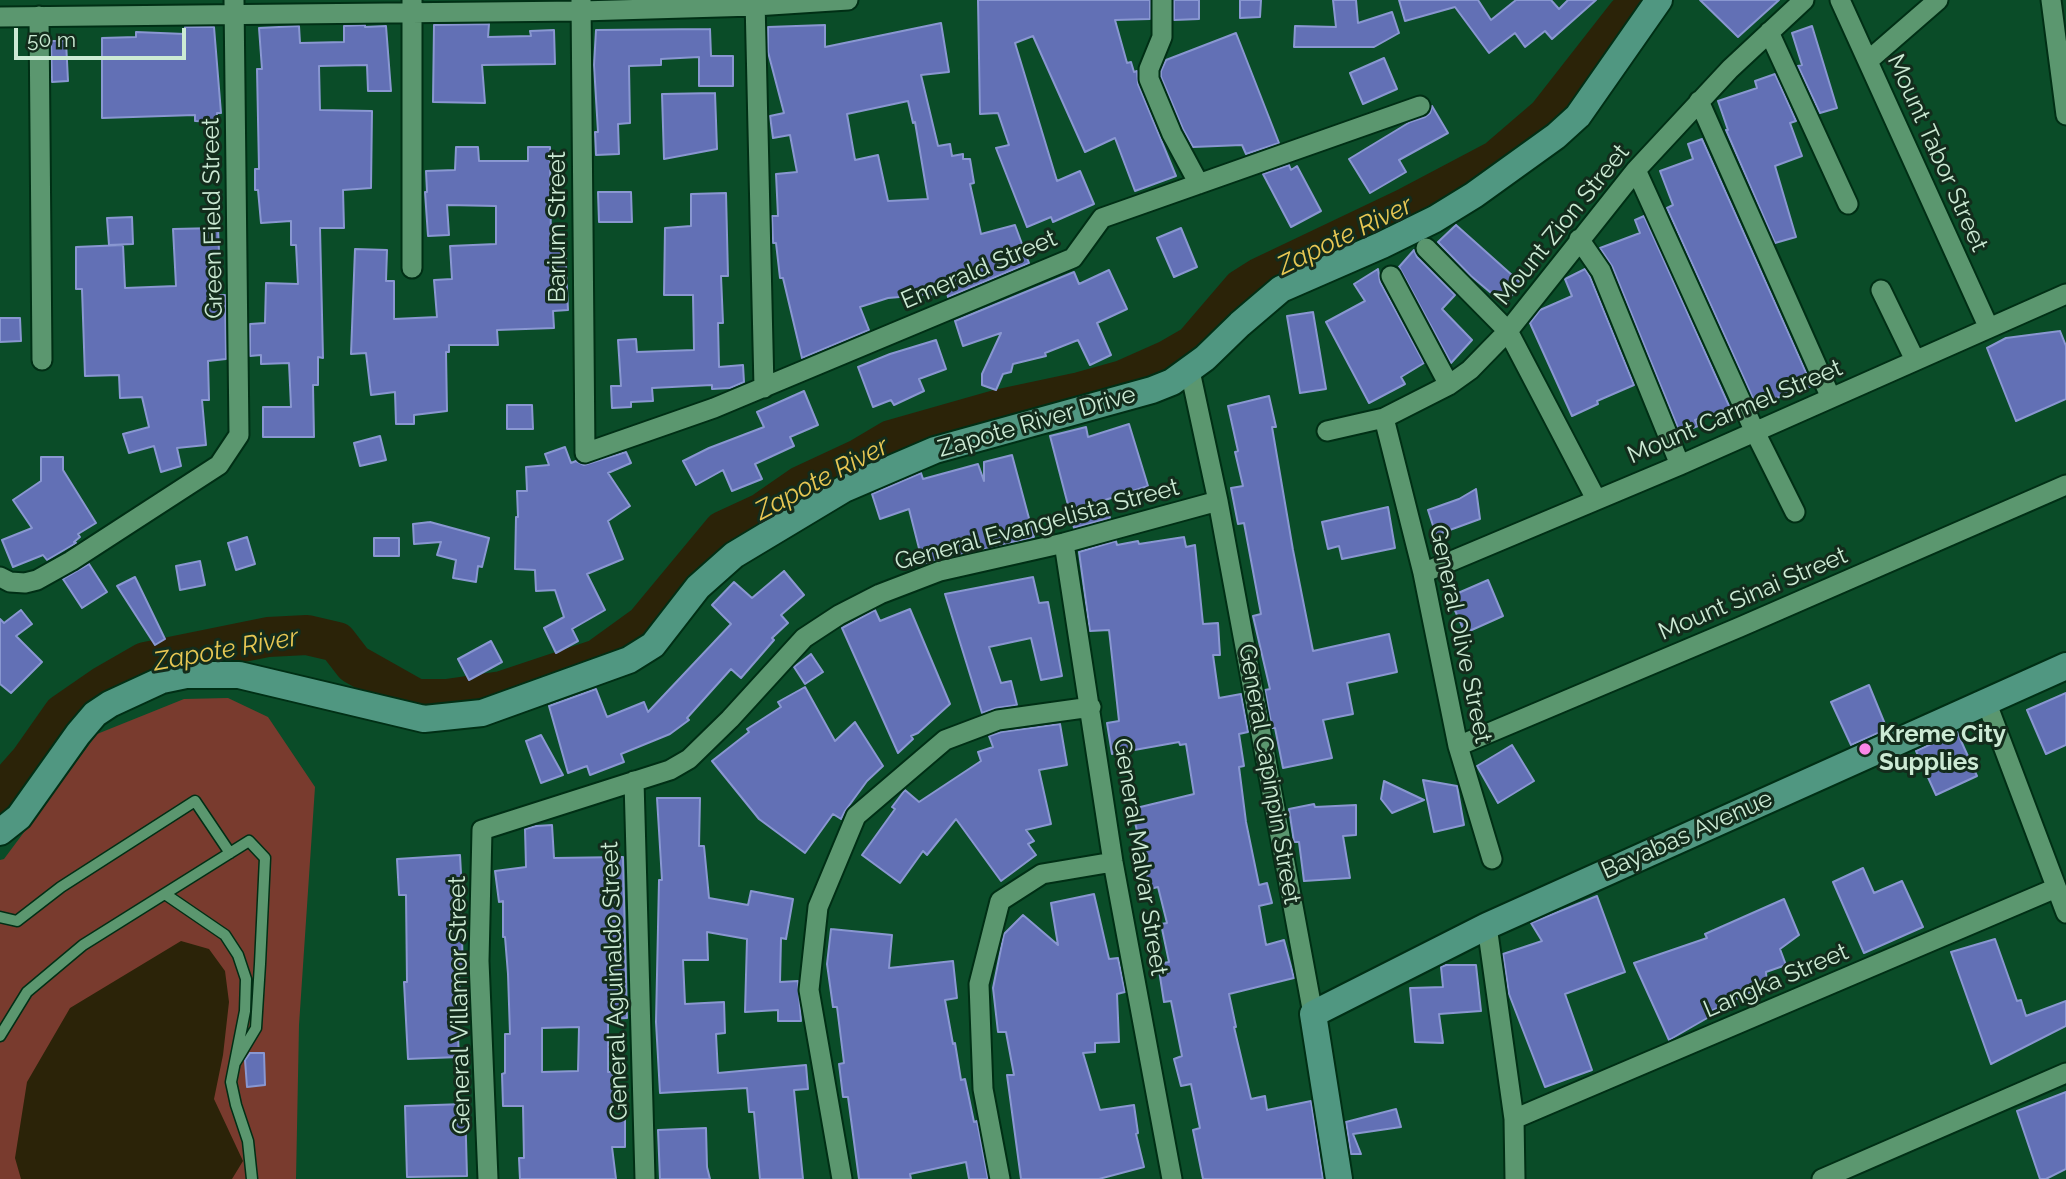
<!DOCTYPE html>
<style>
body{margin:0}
#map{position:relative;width:2066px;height:1179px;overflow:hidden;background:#0a4c28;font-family:Raleway,sans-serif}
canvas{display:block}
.scale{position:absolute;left:14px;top:28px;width:172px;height:32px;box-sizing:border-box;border:4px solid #ccead4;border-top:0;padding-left:9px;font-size:21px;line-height:24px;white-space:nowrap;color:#ccead4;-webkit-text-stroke:5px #132c1c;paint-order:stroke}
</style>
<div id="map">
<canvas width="2066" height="1179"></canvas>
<div class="scale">50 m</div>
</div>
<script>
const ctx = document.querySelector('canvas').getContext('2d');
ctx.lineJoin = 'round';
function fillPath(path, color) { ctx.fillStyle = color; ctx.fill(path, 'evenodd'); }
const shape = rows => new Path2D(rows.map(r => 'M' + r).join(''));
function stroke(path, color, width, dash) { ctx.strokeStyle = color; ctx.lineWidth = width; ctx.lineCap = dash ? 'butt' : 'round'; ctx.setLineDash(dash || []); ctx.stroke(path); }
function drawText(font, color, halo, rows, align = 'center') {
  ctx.font = font + ' Raleway,sans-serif'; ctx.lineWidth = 6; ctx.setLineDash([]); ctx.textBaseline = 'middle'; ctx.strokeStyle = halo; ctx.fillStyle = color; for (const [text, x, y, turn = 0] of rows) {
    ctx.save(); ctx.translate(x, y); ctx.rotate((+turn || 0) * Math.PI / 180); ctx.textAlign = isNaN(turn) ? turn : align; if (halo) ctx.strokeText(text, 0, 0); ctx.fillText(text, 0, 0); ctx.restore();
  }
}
fillPath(shape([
 [228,698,268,717,315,787,299,1025,296,1179,0,1179,0,860,4,859,97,734,184,699]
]), '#793b2e');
fillPath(shape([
 [181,941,209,949,225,971,229,1002,223,1055,214,1099,243,1161,232,1179,21,1179,15,1158,27,1082,70,1008]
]), '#2b2308');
stroke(shape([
 [0,795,30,761,63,714,105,685,145,662,268,637,307,635,337,642,354,664,416,699,447,699,502,691,598,659,645,625,723,531,762,513,801,486,859,459,891,440,1000,409,1080,392,1123,380,1168,360,1194,345,1242,289,1261,277,1408,207,1497,160,1547,117,1626,16,1642,0]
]), '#2b2308', 40);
const building = shape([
 [978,0,1150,0,1150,19,1115,20,1127,63,1131,62,1134,72,1137,71,1138,84,1176,176,1135,191,1115,138,1085,152,1033,36,1015,43,1057,181,1080,171,1094,204,1053,222,1051,217,1027,227,996,148,1009,145,998,113,980,114,978,0],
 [1174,0,1199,0,1199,19,1174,20,1174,0],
 [1240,0,1261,0,1260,17,1240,18,1240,0],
 [1333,0,1356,0,1358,23,1392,12,1399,33,1374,47,1294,47,1295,26,1336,27,1333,0],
 [1399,0,1478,0,1491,20,1516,0,1551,0,1559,9,1568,0,1596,0,1552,39,1545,31,1525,47,1515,33,1489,53,1455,7,1405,21,1399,0],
 [1700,0,1779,0,1738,37,1700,0],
 [941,23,949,72,921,75,938,146,950,144,952,156,963,154,963,159,970,159,974,183,970,184,981,234,1015,225,1029,263,948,297,947,293,888,298,860,307,869,330,802,358,783,278,780,278,776,243,773,243,772,216,778,216,776,174,797,172,790,135,773,138,770,116,784,113,768,52,768,27,825,25,825,47,941,23],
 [908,101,913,123,915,122,928,199,888,201,878,155,855,160,847,114,908,101],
 [489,24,488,37,531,36,530,31,554,30,555,64,482,65,485,103,433,102,434,25,489,24],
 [365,25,365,27,386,26,391,91,368,91,367,65,319,66,320,110,372,111,371,188,343,190,344,228,320,228,323,358,318,357,318,385,313,385,314,437,263,437,263,407,291,407,289,363,261,364,261,355,250,356,250,324,265,323,266,283,298,284,296,245,291,245,291,221,261,223,258,190,255,190,255,169,259,169,257,69,262,69,259,28,299,26,300,43,344,42,344,26,365,25],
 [1812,26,1837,108,1820,113,1798,66,1802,65,1792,33,1812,26],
 [185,27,214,27,221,113,217,113,217,122,195,121,195,115,102,118,102,38,136,37,136,32,185,34,185,27],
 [710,29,711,56,733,56,733,86,699,86,699,57,661,59,661,65,629,66,630,123,618,124,619,154,596,155,595,132,598,132,594,65,596,30,710,29],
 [1236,33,1279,143,1246,154,1242,145,1193,147,1183,129,1161,77,1161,71,1166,60,1236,33],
 [51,41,66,41,68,81,52,82,51,41],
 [1384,58,1397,89,1363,104,1350,73,1384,58],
 [1775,74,1796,121,1790,123,1802,156,1775,166,1796,237,1775,243,1726,130,1728,130,1718,101,1757,88,1755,81,1775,74],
 [715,93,717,149,664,159,662,94,715,93],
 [1432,106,1448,133,1399,160,1406,172,1370,193,1349,159,1410,122,1425,117,1430,113,1432,106],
 [1702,139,1812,386,1756,405,1667,208,1673,205,1660,171,1693,159,1688,144,1702,139],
 [456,147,478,147,479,161,528,161,528,147,550,147,551,247,565,247,568,310,553,311,554,328,497,330,498,345,449,345,449,352,446,352,447,411,414,415,414,424,396,424,395,392,371,395,366,353,351,354,355,249,387,250,386,281,394,281,394,319,437,317,434,280,452,279,450,246,496,244,496,206,447,205,449,235,428,236,425,192,427,192,426,171,455,170,456,147],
 [1289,165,1291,170,1297,166,1321,211,1291,227,1263,174,1289,165],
 [598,192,631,192,632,222,599,222,598,192],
 [726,193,728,276,721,276,723,323,718,323,719,367,743,365,744,382,730,388,712,389,712,385,652,388,653,401,631,402,631,407,612,408,611,386,621,386,618,340,636,339,637,352,694,350,693,295,664,295,665,228,691,226,691,194,726,193],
 [1644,216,1730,408,1695,420,1698,426,1680,433,1612,266,1600,248,1640,233,1635,220,1644,216],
 [132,217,133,244,109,245,107,218,132,217],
 [1456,225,1522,284,1504,304,1471,276,1438,242,1456,225],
 [218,228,219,251,211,252,213,295,225,295,226,359,208,361,209,400,202,400,206,445,177,448,181,466,161,472,154,446,129,453,123,434,149,427,142,397,120,398,119,375,85,376,82,289,76,289,76,247,123,245,125,288,176,286,173,229,218,228],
 [1181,228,1197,267,1174,277,1157,238,1181,228],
 [1414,250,1417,257,1455,295,1442,309,1472,340,1451,363,1399,267,1414,250],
 [1378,269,1380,282,1424,363,1401,377,1405,384,1369,403,1326,322,1365,301,1354,284,1378,269],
 [1585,269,1590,277,1634,385,1597,401,1598,404,1572,416,1530,323,1540,310,1572,296,1565,279,1585,269],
 [1109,270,1127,309,1097,323,1111,355,1090,365,1078,340,1045,353,1046,356,1013,364,1011,372,1003,374,996,390,982,385,982,374,1001,333,963,346,955,321,1074,272,1079,284,1109,270],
 [1313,312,1326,389,1300,393,1287,316,1313,312],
 [0,318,20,318,21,341,0,342,0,318],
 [2060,331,2066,346,2066,399,2016,421,1987,348,2006,338,2060,331],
 [936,340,946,369,919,379,924,391,894,405,891,400,873,407,858,367,890,354,936,340],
 [804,391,818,425,790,437,794,446,755,464,762,479,732,491,723,470,696,485,683,461,709,448,764,427,757,412,804,391],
 [1269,396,1276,427,1272,427,1293,550,1313,651,1389,634,1397,672,1347,683,1353,714,1323,720,1332,758,1283,768,1275,728,1272,728,1265,690,1270,689,1253,616,1261,614,1244,523,1238,524,1231,488,1243,486,1235,452,1238,451,1228,406,1269,396],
 [507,405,532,405,533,429,507,429,507,405],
 [1129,424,1148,486,1105,500,1110,518,1074,528,1050,436,1086,427,1088,437,1129,424],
 [380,436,386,460,360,466,354,443,380,436],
 [565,447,571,463,576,461,584,465,626,452,631,463,608,473,630,506,608,521,623,559,587,574,605,610,572,629,578,641,556,653,544,628,564,617,555,590,536,591,535,570,515,569,516,517,518,517,517,491,527,491,526,467,549,465,545,454,565,447],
 [1012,455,1034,537,923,564,909,509,880,519,872,494,921,473,923,479,978,464,984,481,984,462,1012,455],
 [41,457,63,457,63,470,96,523,78,534,80,537,74,542,76,543,47,560,43,555,13,567,2,540,32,528,13,500,41,481,41,457],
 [1476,489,1480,519,1436,535,1428,510,1459,499,1476,489],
 [1388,507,1395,548,1342,559,1339,546,1328,549,1322,522,1388,507],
 [430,522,489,538,482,567,478,566,476,582,453,578,456,560,437,555,441,542,414,544,413,524,430,522],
 [247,537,255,564,236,570,228,543,247,537],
 [1184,537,1186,547,1195,545,1203,624,1218,623,1220,655,1213,655,1219,698,1241,694,1248,732,1239,734,1244,766,1239,767,1246,822,1259,885,1267,883,1272,903,1259,906,1266,945,1284,940,1294,978,1229,994,1236,1027,1234,1027,1251,1099,1265,1096,1267,1110,1311,1101,1323,1179,1203,1179,1193,1130,1200,1128,1191,1084,1181,1086,1174,1059,1182,1056,1171,1001,1164,1002,1158,964,1169,962,1161,924,1167,923,1158,887,1150,889,1132,809,1194,794,1186,744,1180,745,1179,742,1112,754,1107,723,1119,721,1109,630,1090,631,1079,552,1116,541,1117,545,1138,541,1139,544,1184,537],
 [374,538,399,538,399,556,374,556,374,538],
 [200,561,205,585,180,590,176,566,200,561],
 [89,564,107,592,82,608,63,579,89,564],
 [784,571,804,595,781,615,788,623,772,638,774,640,741,678,731,669,687,718,689,720,670,734,621,754,624,762,590,775,587,766,568,773,549,706,596,689,607,717,644,702,648,712,731,624,712,605,734,582,752,598,784,571],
 [135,577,165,639,155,645,117,586,135,577],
 [1033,577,1039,603,1048,602,1062,676,1041,680,1031,638,989,647,1001,683,1011,681,1017,705,996,708,982,713,945,594,1033,577],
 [1488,580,1503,616,1465,633,1449,597,1488,580],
 [910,609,950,704,918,733,911,736,913,739,898,753,842,628,875,610,880,621,910,609],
 [21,610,32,624,16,636,42,662,11,693,0,684,0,619,4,623,21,610],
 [491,641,502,662,469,680,458,659,491,641],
 [811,654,823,672,805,684,794,667,811,654],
 [1869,685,1887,729,1851,745,1831,702,1869,685],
 [805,687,835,741,855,722,883,766,867,781,845,811,841,819,833,814,805,853,759,819,712,761,749,732,747,729,781,707,778,702,805,687],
 [2066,693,2066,745,2046,754,2027,710,2066,693],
 [1060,724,1067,765,1039,770,1051,824,1026,830,1034,841,1028,844,1036,855,1001,881,956,819,927,855,923,851,900,883,862,855,895,809,892,807,905,790,919,802,981,761,978,752,993,747,989,736,1001,732,1060,724],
 [1957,732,1977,776,1936,795,1916,751,1957,732],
 [541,735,563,775,541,783,526,741,541,735],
 [1512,745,1534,781,1498,803,1477,766,1512,745],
 [1423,780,1457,786,1464,825,1434,832,1423,780],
 [1384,781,1424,800,1392,813,1381,799,1384,781],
 [657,798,700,798,699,846,704,846,709,898,748,905,751,891,793,899,786,939,781,938,780,982,798,981,801,1021,778,1021,778,1010,745,1012,747,939,707,932,708,960,683,960,685,1004,724,1002,725,1033,716,1034,718,1073,806,1065,808,1089,794,1090,803,1179,760,1179,754,1112,749,1112,747,1088,660,1093,656,1022,659,880,662,880,657,798],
 [1314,804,1315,807,1356,805,1356,835,1343,836,1350,878,1304,881,1299,842,1294,842,1289,809,1314,804],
 [552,825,554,858,623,857,627,1018,608,1019,608,1072,613,1072,613,1119,625,1119,625,1147,612,1147,616,1179,520,1179,519,1158,524,1158,523,1106,503,1106,502,1074,505,1073,505,1034,510,1034,508,974,505,937,503,937,503,901,499,902,495,871,526,867,525,829,536,826,552,825],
 [579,1027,578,1071,542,1072,542,1028,579,1027],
 [460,855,462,892,460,937,462,937,463,975,459,975,461,1015,457,1015,459,1057,408,1059,404,982,407,982,406,895,399,895,397,859,460,855],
 [1863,868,1874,893,1902,881,1923,927,1864,953,1833,882,1863,868],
 [1094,894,1109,959,1118,958,1125,992,1117,994,1119,1042,1095,1043,1095,1052,1083,1053,1100,1110,1134,1105,1138,1133,1136,1134,1144,1167,1099,1179,1021,1179,1007,1075,1014,1075,1006,1032,998,1032,993,988,1004,934,1023,915,1058,945,1051,903,1094,894],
 [1597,896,1625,972,1565,994,1592,1070,1545,1087,1509,994,1503,954,1542,941,1531,923,1597,896],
 [1784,899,1799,935,1780,949,1786,965,1766,972,1767,984,1707,1013,1709,1017,1669,1040,1634,963,1707,938,1705,934,1784,899],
 [831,929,892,935,889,968,953,961,957,998,945,1000,953,1044,955,1043,961,1080,965,1079,974,1122,977,1121,988,1179,969,1179,966,1162,910,1174,911,1179,859,1179,848,1097,843,1097,839,1064,844,1063,837,1007,833,1007,827,964,831,929],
 [1995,939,2017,1001,2021,1000,2026,1016,2066,1001,2066,1026,1991,1064,1951,952,1995,939],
 [1446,965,1476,965,1481,1011,1439,1014,1443,1043,1415,1042,1410,988,1443,987,1441,967,1446,965],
 [250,1053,264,1053,265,1085,247,1087,245,1060,250,1053],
 [2066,1092,2066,1169,2046,1179,2040,1179,2017,1111,2066,1092],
 [465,1104,467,1176,407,1177,405,1106,465,1104],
 [1396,1109,1401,1127,1353,1134,1361,1154,1351,1154,1346,1122,1396,1109],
 [706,1128,707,1167,710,1179,660,1179,658,1130,706,1128]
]);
fillPath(building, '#6270b5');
stroke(building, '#8997d1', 2);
const lane = shape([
 [165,894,225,935,238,955,246,979,245,1011,231,1082,236,1105,248,1141,252,1179],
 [0,917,17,921,61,887,195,801,230,853],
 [0,1036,27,992,83,945,249,841,265,858,260,964,256,1028,235,1063]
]);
const street = shape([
 [581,0,585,453,714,408,1073,258,1102,218,1420,106],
 [755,0,764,388],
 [1162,0,1162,37,1149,69,1149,79,1172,134,1199,184],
 [1840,0,1988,326],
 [2051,0,2066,115],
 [39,16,42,360],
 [0,17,581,11,755,6,848,0],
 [1769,32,1848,204],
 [1869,60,1938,0],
 [1699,101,1831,398],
 [1636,170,1755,432,1795,512],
 [1579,239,1601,271,1680,465],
 [1426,248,1508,331,1596,499],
 [412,268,412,0],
 [1391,276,1449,385],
 [1881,290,1915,360],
 [1190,371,1218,501,1313,1014],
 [1384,418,1423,573,1458,746,1492,859],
 [1327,431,1384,418,1449,385,1470,370,1508,331,1636,170,1730,69,1804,0],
 [1064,543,1113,862,1172,1179],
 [1423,573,1680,465,2066,294],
 [0,577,10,582,25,583,37,580,71,561,219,465,239,435,234,0],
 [1986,701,2066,913],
 [1458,746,1740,627,2066,485],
 [634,781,645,1179],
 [1487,926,1514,1119,1515,1179],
 [1514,1119,2056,888],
 [488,1179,479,961,482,830,670,770,689,759,730,719,804,638,839,615,880,594,940,571,1064,543,1218,501],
 [842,1179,809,990,818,907,856,816,945,740,998,720,1091,707],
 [1000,1179,983,1089,979,984,1000,901,1042,874,1113,862],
 [1822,1179,2066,1073]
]);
const secondary = shape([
 [0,832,19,817,78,734,95,714,110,704,162,680,186,675,239,675,424,719,482,713,629,660,653,645,698,587,734,555,844,489,935,450,1152,390,1172,382,1205,358,1240,324,1281,289,1382,245,1435,219,1474,195,1556,136,1578,116,1659,0],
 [1339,1179,1313,1014,1487,926,2066,666]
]);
stroke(lane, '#002f15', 13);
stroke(street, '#002f15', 23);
stroke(secondary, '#002f15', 30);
stroke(lane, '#5b976f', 10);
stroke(street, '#5b976f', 19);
stroke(secondary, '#509781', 26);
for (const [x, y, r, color] of [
 [1865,749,7,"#fa87e7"]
]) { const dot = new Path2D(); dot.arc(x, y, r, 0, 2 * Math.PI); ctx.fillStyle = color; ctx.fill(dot); stroke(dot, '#132c1c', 2.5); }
drawText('24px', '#ccead4', '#132c1c', [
 ["Mount Tabor Street",1937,153,66],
 ["Green Field Street",213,218,-91],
 ["Mount Zion Street",1562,225,-51],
 ["Barium Street",558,227,-90],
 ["Emerald Street",979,270,-23],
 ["Mount Carmel Street",1735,412,-23],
 ["Zapote River Drive",1037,422,-16],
 ["General Evangelista Street",1037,525,-15],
 ["Mount Sinai Street",1753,594,-23],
 ["General Olive Street",1460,634,78],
 ["General Capinpin Street",1269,774,80],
 ["Bayabas Avenue",1687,835,-24],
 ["General Malvar Street",1140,857,81],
 ["General Aguinaldo Street",615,981,-92],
 ["Langka Street",1776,981,-23],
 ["General Villamor Street",460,1005,-91]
]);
drawText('bold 24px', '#ccead4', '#132c1c', [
 ["Kreme City",1879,735],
 ["Supplies",1879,763]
], 'left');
drawText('italic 26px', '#e7c753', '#132c1c', [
 ["Zapote River",1345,236,-26],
 ["Zapote River",822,479,-28],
 ["Zapote River",226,650,-10]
]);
</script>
